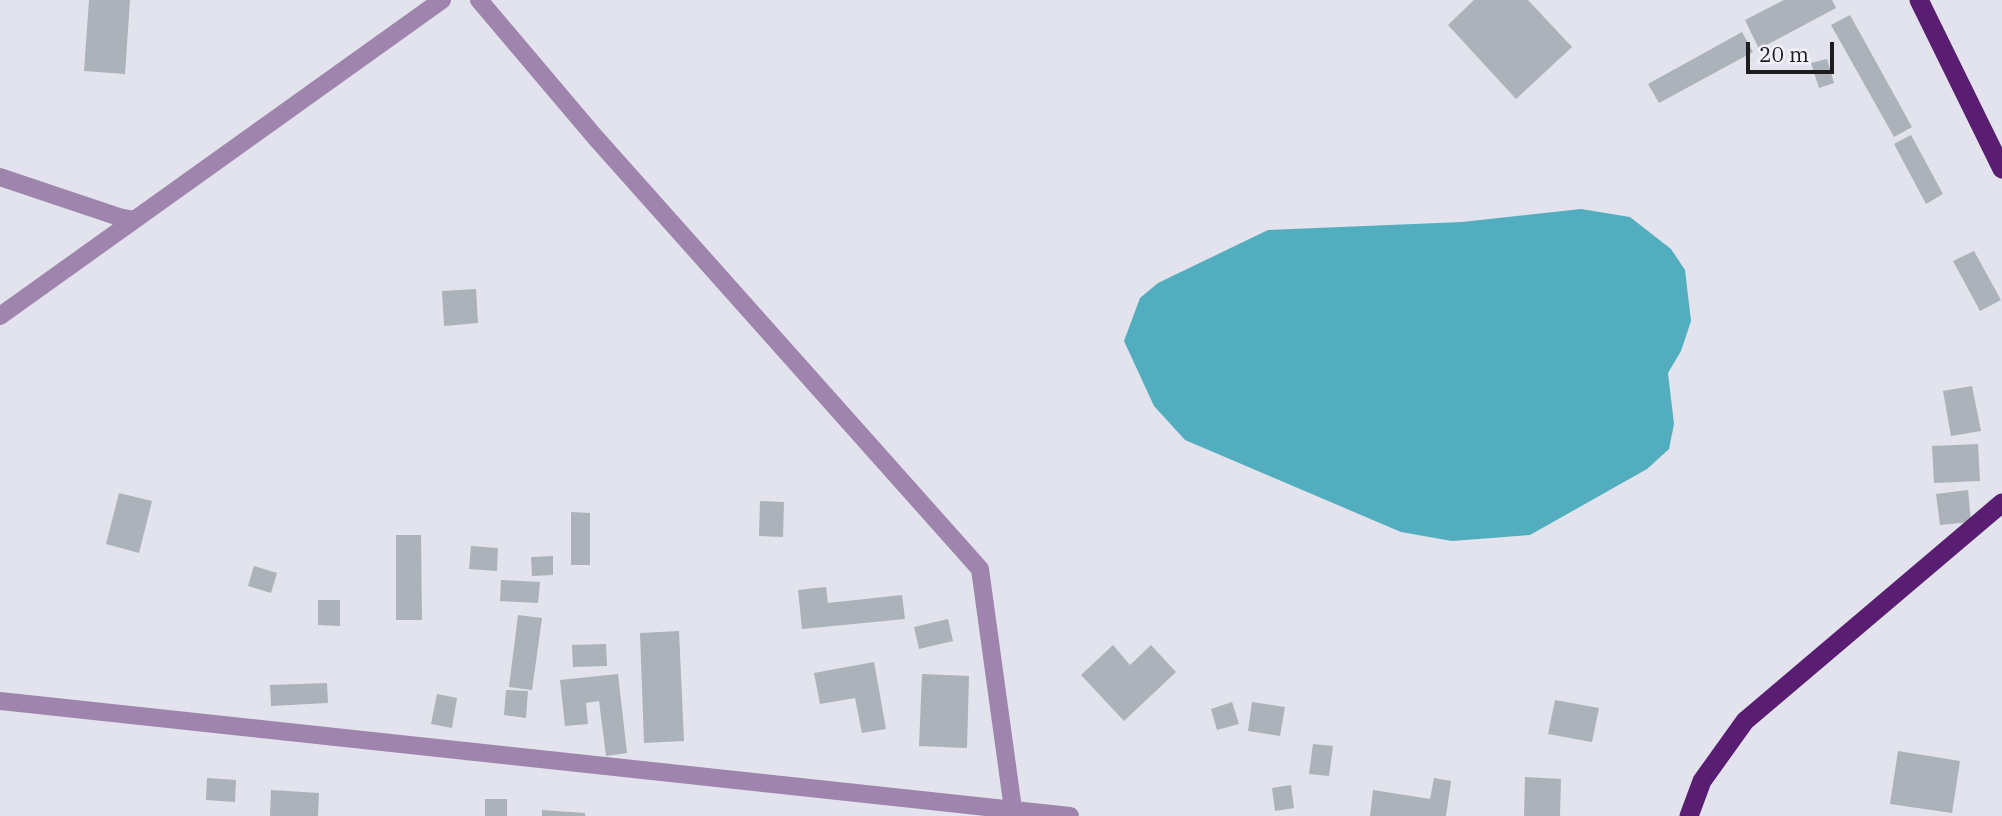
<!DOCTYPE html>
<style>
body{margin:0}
#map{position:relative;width:2002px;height:816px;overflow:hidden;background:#e2e3ec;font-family:"IBM Plex Serif",serif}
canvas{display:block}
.scale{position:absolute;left:1746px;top:42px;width:88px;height:32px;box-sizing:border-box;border:4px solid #1d1d20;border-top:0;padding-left:9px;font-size:21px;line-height:24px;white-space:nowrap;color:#1d1d20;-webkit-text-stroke:5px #f0f1fa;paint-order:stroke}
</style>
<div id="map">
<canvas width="2002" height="816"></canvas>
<div class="scale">20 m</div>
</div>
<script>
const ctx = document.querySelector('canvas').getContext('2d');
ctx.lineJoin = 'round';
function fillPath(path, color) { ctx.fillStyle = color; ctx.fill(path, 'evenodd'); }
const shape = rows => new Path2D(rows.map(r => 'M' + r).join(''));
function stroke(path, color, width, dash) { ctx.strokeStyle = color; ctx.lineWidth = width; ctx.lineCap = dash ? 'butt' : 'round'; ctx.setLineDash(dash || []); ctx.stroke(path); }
fillPath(shape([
 [1581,209,1630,217,1671,249,1685,270,1691,321,1681,351,1668,373,1674,424,1669,449,1647,469,1530,535,1452,541,1401,532,1185,440,1154,406,1124,341,1140,298,1158,283,1268,230,1462,222]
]), '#52adbf');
fillPath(shape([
 [89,0,130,0,125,74,84,71],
 [1474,0,1528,0,1572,47,1516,99,1448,25],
 [1784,0,1832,0,1836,8,1759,49,1745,20],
 [1850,15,1912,127,1894,137,1831,25],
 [1742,32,1753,52,1659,103,1648,84],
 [1827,59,1834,83,1819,88,1811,63],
 [1911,135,1943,194,1926,204,1894,144],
 [1974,251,2001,300,1980,311,1953,261],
 [476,289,478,323,444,326,442,291],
 [1972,386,1981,431,1951,436,1943,391],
 [1978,444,1980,481,1934,483,1932,446],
 [1968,490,1971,522,1940,525,1936,494],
 [119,493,152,501,139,553,106,544],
 [760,501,784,502,783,537,759,536],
 [571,512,590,513,590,565,571,565],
 [396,535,421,535,422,620,396,620],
 [471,546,498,548,497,571,469,569],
 [553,556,553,575,532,576,531,557],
 [254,566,277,573,271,593,248,586],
 [501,580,540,582,538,603,500,601],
 [826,587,828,603,902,595,905,619,802,629,798,590],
 [318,600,340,600,340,626,318,625],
 [518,615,542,618,532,690,509,687],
 [948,619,953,641,919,649,914,627],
 [679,631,684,741,644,743,640,633],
 [606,644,607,666,573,667,572,645],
 [1113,645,1130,665,1151,645,1176,672,1124,721,1081,675],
 [874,662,886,729,862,733,855,698,820,704,814,673],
 [618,674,627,753,606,756,599,701,586,703,588,724,565,726,560,680],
 [922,674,969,676,967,748,919,746],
 [327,683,328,703,271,706,270,685],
 [506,690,528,691,526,718,504,715],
 [437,694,457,698,452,728,431,724],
 [1555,700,1599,708,1592,742,1548,734],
 [1232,702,1239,724,1217,730,1211,709],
 [1252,702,1285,707,1280,736,1248,731],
 [1313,744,1333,746,1329,776,1309,774],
 [1898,751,1960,761,1952,813,1890,804],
 [1525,777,1561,779,1560,816,1524,816],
 [207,778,236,780,235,802,206,800],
 [1434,778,1451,781,1446,816,1370,816,1373,790,1430,799],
 [1291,785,1294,808,1275,811,1272,788],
 [271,790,319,793,318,816,270,816],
 [485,799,507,799,507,816,485,816],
 [542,810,585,813,585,816,542,816]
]), '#abb2b9');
stroke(shape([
 [479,0,595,137,980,569,1013,809],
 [0,177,119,217,134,220],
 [0,316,442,0],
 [0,701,1070,816]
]), '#9f84ad', 18);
stroke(shape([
 [1919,0,2002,169],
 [1689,816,1702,781,1745,721,2002,503]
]), '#591e72', 19);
</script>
